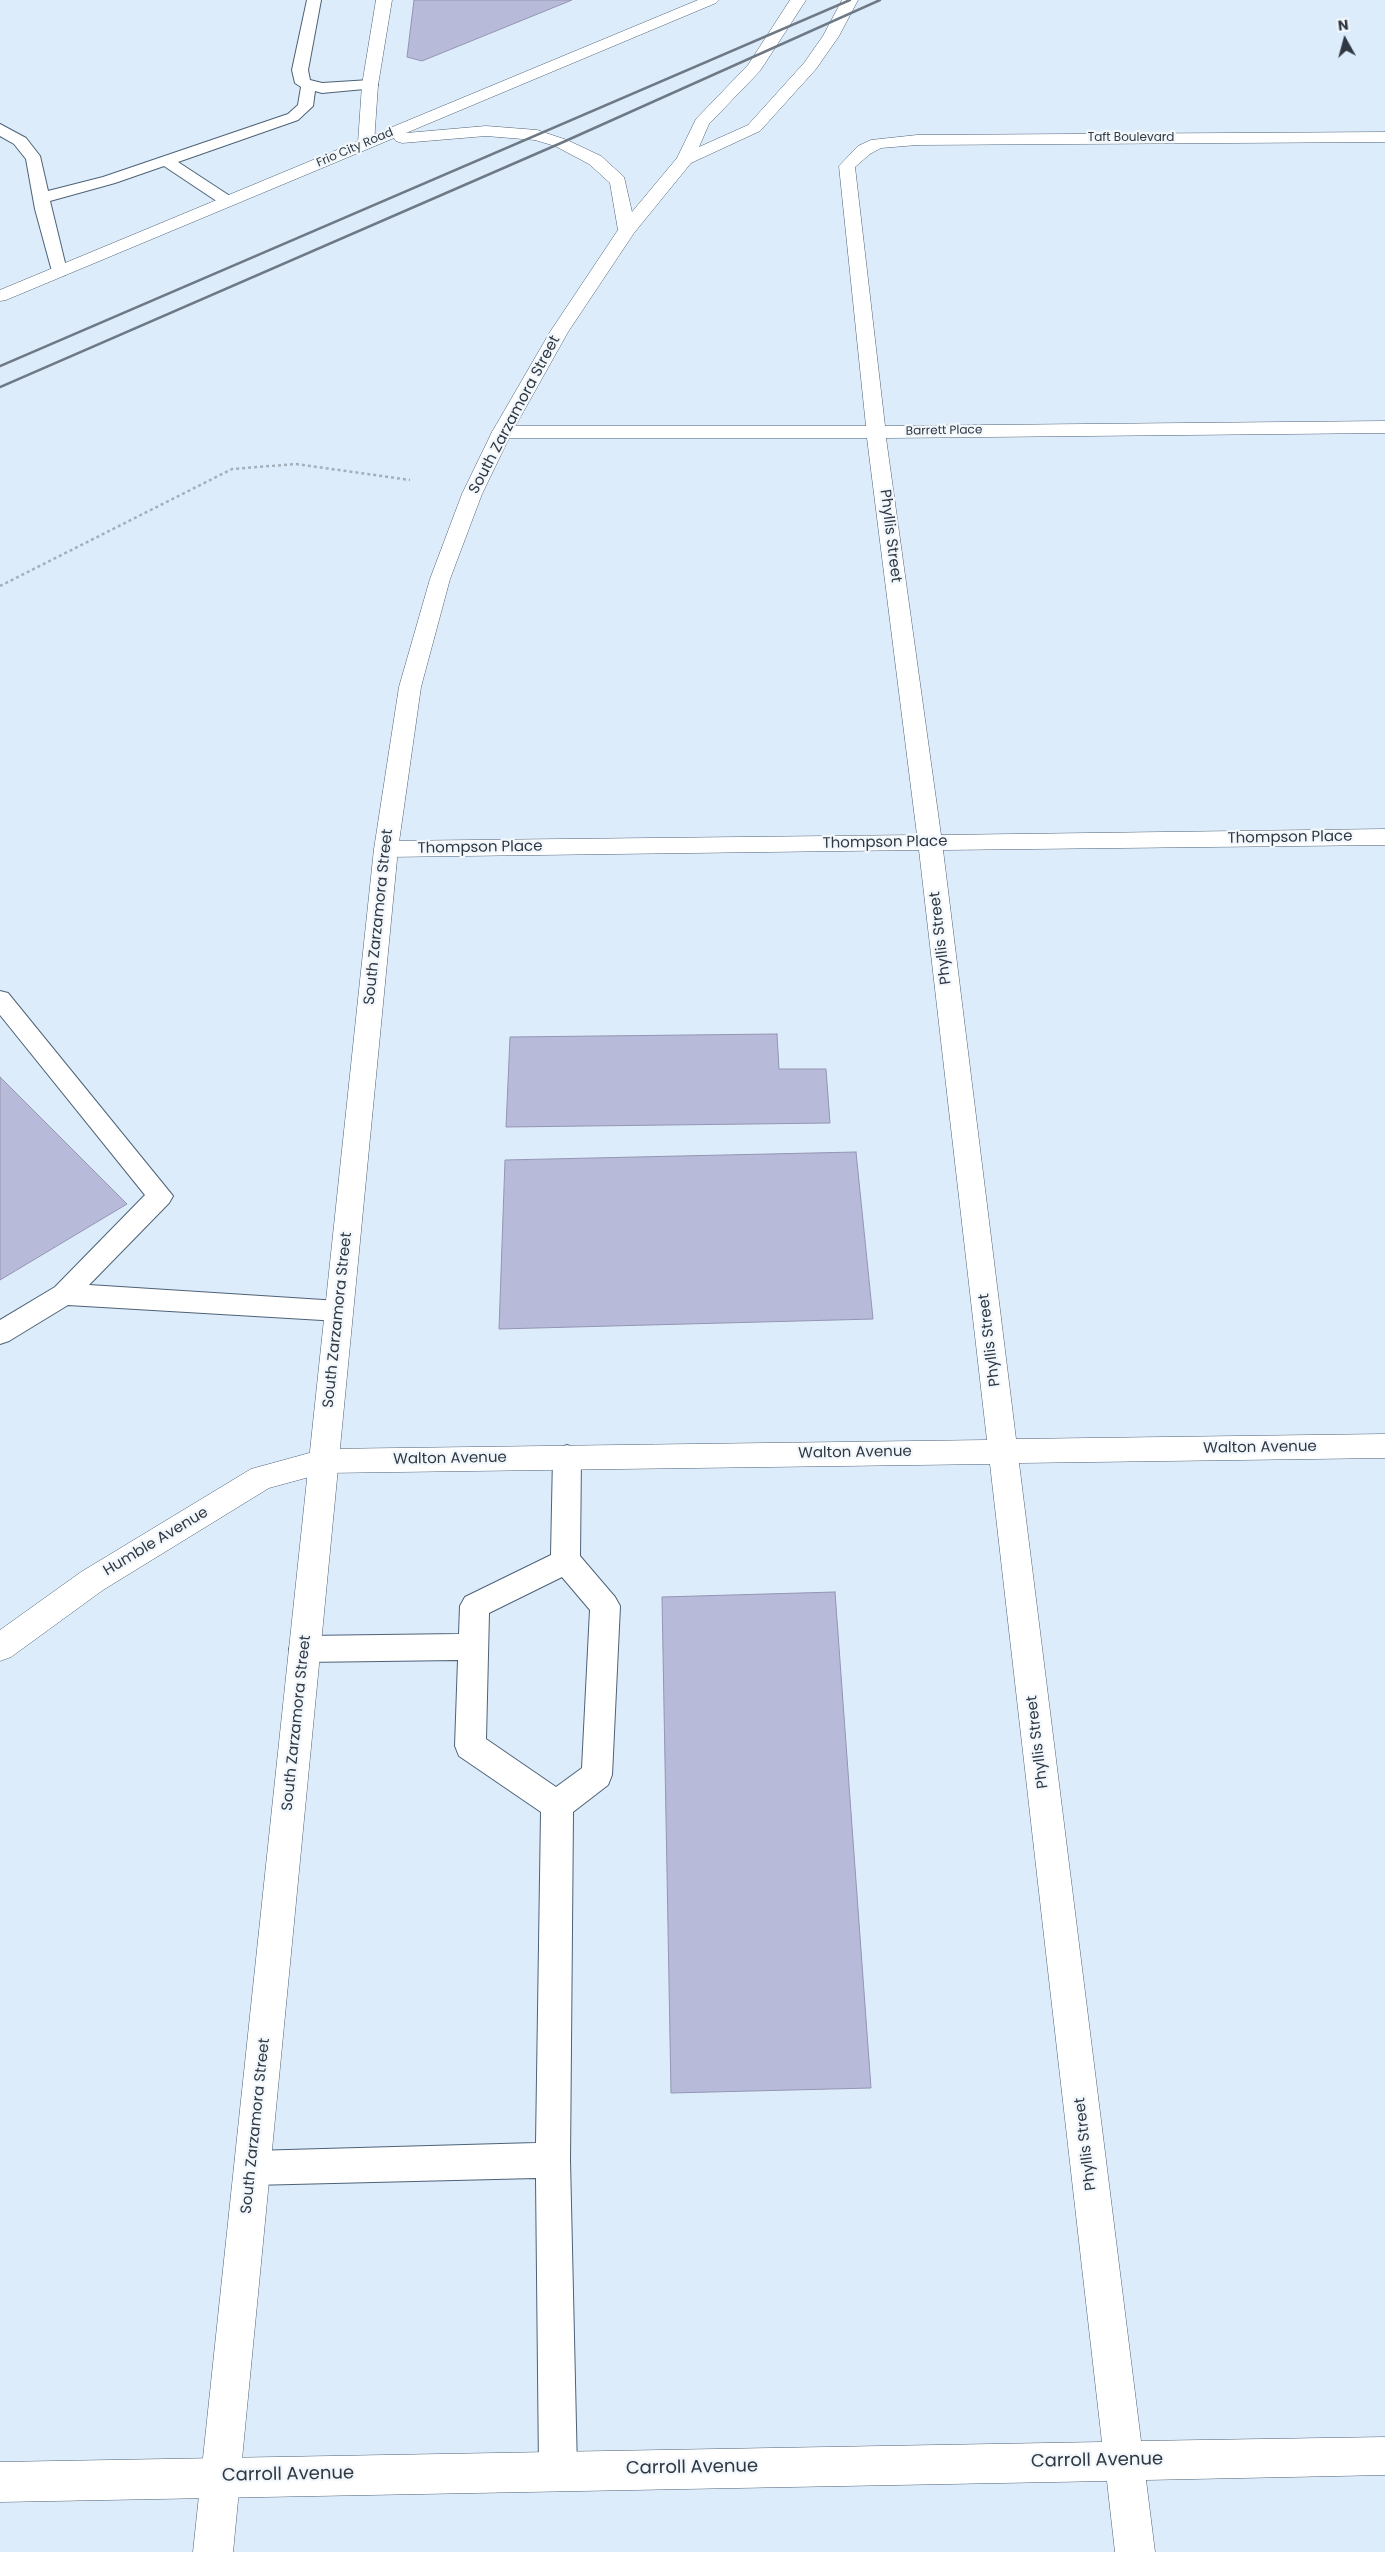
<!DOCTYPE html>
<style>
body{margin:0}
#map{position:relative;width:1385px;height:2552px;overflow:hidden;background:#ddecfa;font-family:Poppins,sans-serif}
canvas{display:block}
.north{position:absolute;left:1320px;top:15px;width:50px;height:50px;-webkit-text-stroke:4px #f2f7fc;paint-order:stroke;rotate:353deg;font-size:14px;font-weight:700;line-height:20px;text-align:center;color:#2f3842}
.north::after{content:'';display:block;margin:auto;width:18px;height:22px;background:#2f3842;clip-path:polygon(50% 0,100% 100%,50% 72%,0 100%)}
</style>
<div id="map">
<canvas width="1385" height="2552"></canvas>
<div class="north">N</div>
</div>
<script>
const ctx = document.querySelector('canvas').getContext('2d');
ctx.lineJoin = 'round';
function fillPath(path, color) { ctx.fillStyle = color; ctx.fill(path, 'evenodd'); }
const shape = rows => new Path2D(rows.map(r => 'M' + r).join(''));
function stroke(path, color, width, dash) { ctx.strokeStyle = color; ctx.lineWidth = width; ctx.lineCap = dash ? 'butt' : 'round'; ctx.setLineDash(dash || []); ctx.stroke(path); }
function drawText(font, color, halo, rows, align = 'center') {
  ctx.font = font + ' Poppins,sans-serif'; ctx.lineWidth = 4.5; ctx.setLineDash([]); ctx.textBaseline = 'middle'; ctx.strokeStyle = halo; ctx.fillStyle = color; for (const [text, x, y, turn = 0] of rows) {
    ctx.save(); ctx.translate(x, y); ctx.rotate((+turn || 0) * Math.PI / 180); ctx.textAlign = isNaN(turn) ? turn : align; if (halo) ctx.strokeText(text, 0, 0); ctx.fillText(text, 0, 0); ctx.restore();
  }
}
const building = shape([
 [414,0,572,0,422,61,407,57,414,0],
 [777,1034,779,1069,826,1069,830,1123,506,1127,510,1037,777,1034],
 [0,1077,127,1204,0,1280,0,1077],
 [856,1152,873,1319,499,1329,505,1160,856,1152],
 [835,1592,871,2088,671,2093,662,1597,835,1592]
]);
fillPath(building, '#b8bad9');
stroke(building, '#9395b2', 1);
const lane = shape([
 [307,0,321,0,308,70,310,80,322,83,370,80,378,85,375,88,322,93,315,91,313,106,298,120,178,162,233,198,235,201,233,204,221,204,164,166,115,183,50,201,67,271,65,275,59,276,53,275,35,209,26,159,14,144,0,136,0,124,26,138,40,156,48,191,103,177,288,114,298,105,301,87,295,83,292,70,307,0],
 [0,991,8,993,173,1196,169,1203,89,1285,339,1301,348,1304,352,1311,348,1318,339,1321,68,1305,9,1341,0,1344,0,1320,55,1287,145,1195,0,1015,0,991],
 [567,1445,577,1449,581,1457,580,1556,615,1597,620,1606,612,1775,608,1785,573,1812,570,2160,577,2470,571,2483,558,2489,545,2483,539,2470,536,2178,252,2185,240,2180,235,2168,240,2156,252,2151,536,2143,541,1812,459,1756,455,1746,458,1660,304,1662,293,1658,289,1649,293,1640,304,1636,459,1634,460,1606,465,1597,551,1555,553,1457,557,1449,567,1445],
 [562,1577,590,1610,582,1768,556,1787,486,1739,489,1613,562,1577]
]);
const street = shape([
 [376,0,392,0,378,85,374,143,366,148,358,143,362,85,376,0],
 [1385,132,1385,142,917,145,881,148,870,154,855,167,885,426,1385,421,1385,433,886,438,941,835,1385,829,1385,845,943,850,1016,1439,1385,1434,1385,1458,1019,1463,1141,2441,1385,2437,1385,2475,1146,2480,1155,2552,1115,2552,1107,2481,0,2502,0,2462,1102,2442,990,1464,324,1473,269,1488,103,1590,11,1657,0,1661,0,1630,81,1572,251,1469,324,1449,987,1440,919,850,386,857,378,854,374,849,378,844,386,841,917,835,867,438,502,438,495,436,492,432,495,428,502,426,866,426,839,166,858,146,871,140,917,135,1385,132]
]);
const secondary = shape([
 [698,0,719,0,716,3,406,133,486,126,537,130,567,140,601,156,624,177,632,212,677,158,696,119,748,65,790,0,806,0,760,71,709,124,699,147,748,125,804,63,823,36,842,0,858,0,839,36,816,69,760,131,691,163,634,233,568,332,512,432,482,494,450,579,421,687,398,849,233,2552,193,2552,374,849,399,687,430,579,462,494,492,432,550,332,618,230,610,183,589,164,555,146,535,140,486,136,402,143,396,141,394,138,6,300,0,301,0,290,698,0]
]);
stroke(lane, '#4d6277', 2);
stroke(street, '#4d6277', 1);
stroke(secondary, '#4d6277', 1);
stroke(shape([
 [0,586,232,469,296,464,410,480]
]), '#a3b0bc', 2.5, [3, 3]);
fillPath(lane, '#fff');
fillPath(street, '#fff');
fillPath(secondary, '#fff');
stroke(shape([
 [0,366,850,0],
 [0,387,561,143,880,0]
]), '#6e7985', 2.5);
drawText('12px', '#2f3842', '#f2f7fc', [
 ["Taft Boulevard",1131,138],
 ["Frio City Road",355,148,-23],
 ["Barrett Place",944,431,-1]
]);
drawText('15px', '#2f3842', '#f2f7fc', [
 ["South Zarzamora Street",515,415,-62],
 ["Phyllis Street",890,536,83],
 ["Thompson Place",1290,838,-1],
 ["Thompson Place",885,843,-1],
 ["Thompson Place",480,848,-1],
 ["South Zarzamora Street",379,917,-84],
 ["Phyllis Street",941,938,-97],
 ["South Zarzamora Street",338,1320,-84],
 ["Phyllis Street",990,1340,-97],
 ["Walton Avenue",1260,1448,-1],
 ["Walton Avenue",855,1453,-1],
 ["Walton Avenue",450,1459,-1],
 ["Humble Avenue",156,1542,-31],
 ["South Zarzamora Street",297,1723,-84],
 ["Phyllis Street",1038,1742,-97],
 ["South Zarzamora Street",256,2126,-84],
 ["Phyllis Street",1086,2144,-97]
]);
drawText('18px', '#2f3842', '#f2f7fc', [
 ["Carroll Avenue",1097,2461,-1],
 ["Carroll Avenue",692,2468,-1],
 ["Carroll Avenue",288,2475,-1]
]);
</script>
